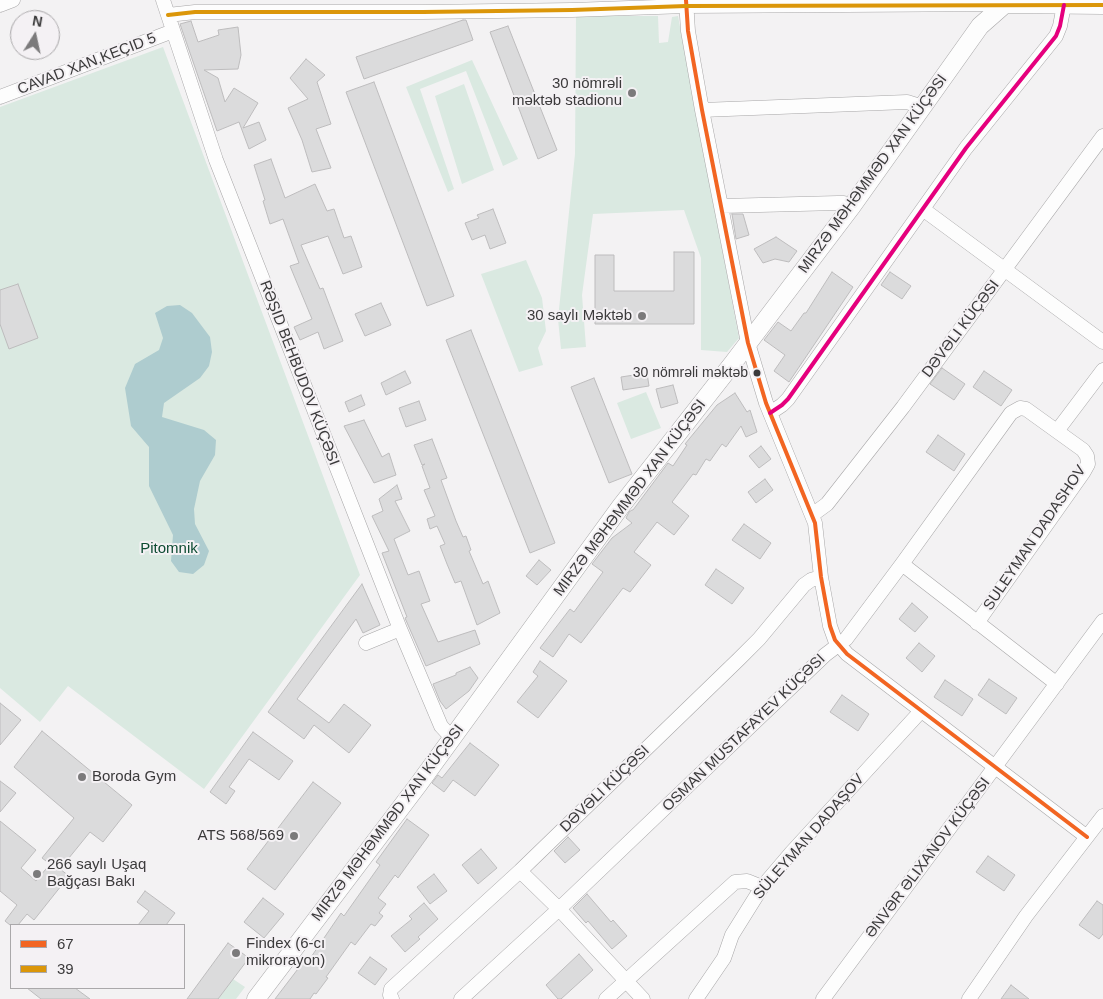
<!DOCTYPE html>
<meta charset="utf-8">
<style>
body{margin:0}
#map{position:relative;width:1103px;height:999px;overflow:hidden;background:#f3f2f3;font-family:Helvetica,sans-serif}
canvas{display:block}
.legend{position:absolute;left:10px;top:924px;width:175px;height:65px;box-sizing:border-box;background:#f4f1f4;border:1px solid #aaa8aa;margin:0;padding:6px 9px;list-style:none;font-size:15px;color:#3b3a3b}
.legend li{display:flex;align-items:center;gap:10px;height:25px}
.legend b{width:25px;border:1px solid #aaa8aa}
.north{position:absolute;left:10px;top:10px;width:50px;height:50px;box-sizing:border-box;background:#f4f1f4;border:1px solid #aaa8aa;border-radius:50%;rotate:10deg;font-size:14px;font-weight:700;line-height:20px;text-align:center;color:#3b3a3b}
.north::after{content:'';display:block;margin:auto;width:18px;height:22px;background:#7b7a7b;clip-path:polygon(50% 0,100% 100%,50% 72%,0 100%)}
</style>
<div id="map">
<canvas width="1103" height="999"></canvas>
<ul class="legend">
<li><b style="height:6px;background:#f26522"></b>67</li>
<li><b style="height:6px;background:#db9609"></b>39</li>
</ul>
<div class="north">N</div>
</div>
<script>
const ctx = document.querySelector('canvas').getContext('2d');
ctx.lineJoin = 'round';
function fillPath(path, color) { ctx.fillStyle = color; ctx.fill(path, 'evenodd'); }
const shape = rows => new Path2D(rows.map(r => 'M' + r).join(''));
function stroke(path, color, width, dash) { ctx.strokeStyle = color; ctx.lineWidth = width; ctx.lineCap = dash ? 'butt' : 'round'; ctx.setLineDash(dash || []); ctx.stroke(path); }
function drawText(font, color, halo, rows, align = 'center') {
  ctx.font = font + ' Helvetica,sans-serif'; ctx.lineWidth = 4; ctx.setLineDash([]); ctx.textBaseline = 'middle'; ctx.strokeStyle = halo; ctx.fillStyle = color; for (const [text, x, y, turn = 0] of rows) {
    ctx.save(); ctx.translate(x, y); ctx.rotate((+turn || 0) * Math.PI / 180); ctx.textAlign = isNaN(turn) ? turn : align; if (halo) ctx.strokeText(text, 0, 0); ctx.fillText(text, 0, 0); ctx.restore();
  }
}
fillPath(shape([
 [576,16,658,16,659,43,668,42,672,17,678,16,739,338,727,352,701,350,701,258,684,210,593,214,582,295,586,347,561,349,558,319,575,154],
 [163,47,360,575,204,789,68,686,40,722,0,688,0,107],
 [472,60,518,159,503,166,466,71,420,89,454,189,448,192,406,87],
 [464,84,494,170,462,184,435,96],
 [526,260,542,298,546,331,538,348,543,365,519,372,481,274],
 [646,392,661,428,631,439,617,403],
 [233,979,245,987,236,999,218,999]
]), '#dae9e1');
fillPath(shape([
 [180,305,192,313,210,337,212,352,209,366,200,378,164,403,162,417,204,430,216,440,215,455,200,481,194,509,195,524,209,551,204,565,193,574,179,572,171,561,173,535,149,486,149,447,131,426,125,388,135,364,159,350,163,338,155,313,167,306]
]), '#aecccf');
const building = shape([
 [463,20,466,20,473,40,364,79,356,57,463,20],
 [191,21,198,42,219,35,218,30,238,27,241,55,238,69,204,70,218,78,225,102,234,88,258,103,243,128,259,122,266,140,249,149,239,122,217,131,180,24,191,21],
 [508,26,557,150,538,159,490,32,508,26],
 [306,59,325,75,317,82,331,124,316,129,331,168,312,172,302,140,288,108,308,99,290,78,306,59],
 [374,82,454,296,427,306,346,92,374,82],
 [271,159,285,198,315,184,327,211,334,209,344,238,351,236,362,267,343,274,328,236,301,245,320,289,323,288,343,341,324,349,318,332,300,340,294,327,312,319,290,266,299,263,283,219,270,224,263,201,265,200,254,165,271,159],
 [493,209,506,243,490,249,485,235,472,240,465,223,479,218,477,215,493,209],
 [732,214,743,214,749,235,736,239,732,214],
 [776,237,797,251,789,262,775,259,763,263,754,249,776,237],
 [674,252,694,252,694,324,595,324,595,255,614,255,614,291,674,291,674,252],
 [832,272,853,287,789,382,774,371,785,355,764,340,778,322,791,331,804,313,806,313,832,272],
 [890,272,911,286,902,299,881,285,890,272],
 [18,284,38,338,9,349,0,324,0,290,18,284],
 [381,303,391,325,365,336,355,314,381,303],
 [471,330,555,543,530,553,446,340,471,330],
 [942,368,965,384,954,400,930,384,942,368],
 [405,371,411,383,386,395,381,383,405,371],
 [984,371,1012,390,1001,406,973,387,984,371],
 [647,373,649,386,623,390,621,377,647,373],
 [594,378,632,474,609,483,571,387,594,378],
 [673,385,678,403,661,408,656,389,673,385],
 [735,393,747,412,750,410,757,432,746,437,741,426,726,447,722,444,710,461,706,459,696,475,693,474,672,502,689,516,674,535,657,522,634,552,651,565,630,592,623,588,581,643,569,634,553,657,540,648,570,609,574,612,603,572,592,564,612,538,632,523,626,518,629,512,632,510,633,510,668,463,673,466,687,445,685,444,717,405,735,393],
 [361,395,365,405,349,412,345,402,361,395],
 [419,401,426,420,406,427,399,408,419,401],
 [364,420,382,457,389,453,396,475,374,483,344,426,364,420],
 [938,435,965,454,954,471,926,452,938,435],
 [432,439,447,478,441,480,456,521,463,537,466,536,471,550,469,551,483,584,488,581,500,613,477,625,461,581,455,583,447,564,440,546,445,544,437,526,430,529,427,519,435,516,424,490,430,488,422,466,425,464,422,465,414,445,432,439],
 [761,446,771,459,759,468,749,456,761,446],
 [765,479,773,490,756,503,748,492,765,479],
 [397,485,402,499,395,501,410,531,394,539,408,575,419,571,430,601,421,604,438,642,475,630,480,644,426,666,405,618,407,617,382,553,389,551,372,516,383,511,379,499,397,485],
 [744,524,771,543,760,559,732,540,744,524],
 [539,560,551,570,537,585,526,576,539,560],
 [716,569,744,588,732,604,705,585,716,569],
 [362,584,380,625,363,633,356,619,297,699,329,723,344,704,371,725,349,753,314,725,304,739,268,712,362,584],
 [912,603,928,617,915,632,899,619,912,603],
 [919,643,935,656,922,672,906,658,919,643],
 [540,661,567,681,538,718,517,702,538,676,533,672,540,661],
 [470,667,478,678,469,691,446,709,440,701,433,684,456,675,456,673,470,667],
 [989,679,1017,698,1006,714,978,695,989,679],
 [945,680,973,699,962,716,934,697,945,680],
 [842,695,869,714,858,731,830,712,842,695],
 [0,703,21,720,0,745,0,703],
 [42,731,132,805,103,842,90,832,60,869,69,876,34,920,27,914,18,925,10,925,5,921,17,905,0,891,0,821,36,850,21,868,36,881,50,864,42,858,74,818,14,767,42,731],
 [253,732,293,761,279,780,249,759,229,787,235,791,226,804,210,792,253,732],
 [470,743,499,765,475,796,453,780,444,792,432,783,438,775,442,778,470,743],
 [0,781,16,793,0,812,0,781],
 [313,782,341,803,275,890,247,869,313,782],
 [407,819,429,835,398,878,395,875,378,898,386,904,379,913,383,916,375,926,371,924,355,945,351,942,326,977,328,978,316,994,314,993,310,999,275,999,304,961,307,963,341,913,344,916,380,865,376,862,407,819],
 [568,837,580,850,565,863,554,851,568,837],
 [481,849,497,868,478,884,462,865,481,849],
 [988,856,1015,875,1004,891,976,872,988,856],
 [434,874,447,891,430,904,417,887,434,874],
 [145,891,175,913,166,925,138,925,149,911,137,902,145,891],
 [587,894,611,922,613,920,627,936,612,949,588,921,586,923,573,908,587,894],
 [263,898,284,914,264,938,244,922,263,898],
 [1097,901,1103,905,1103,934,1099,939,1079,925,1097,901],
 [424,903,438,919,418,937,420,939,405,952,391,936,412,919,409,916,424,903],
 [228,943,249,958,218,999,187,999,228,943],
 [579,954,593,970,561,999,558,999,546,985,579,954],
 [370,957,387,969,375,985,358,973,370,957],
 [1011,985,1029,999,1001,999,1011,985],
 [27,988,75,988,90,999,41,999,27,988]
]);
fillPath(building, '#dbdbdc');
stroke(building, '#bdbcbd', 1);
const minor = shape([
 [163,0,216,160,400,629,441,726,452,738],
 [686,0,688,31,702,110,748,343,766,403,815,523,821,577,830,626,835,640,847,654,1087,837],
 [0,5,13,0],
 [168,15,195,12,423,12,572,10,686,6,1005,4],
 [0,97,173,31],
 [702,110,907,102,923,107],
 [721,206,838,203,844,203,852,206],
 [924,210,1103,342],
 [770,413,782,405,788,399,966,148,1056,36,1060,26,1064,5],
 [1057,431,1103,370],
 [812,515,827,504,903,407,1103,136],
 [902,564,1057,684],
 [366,643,400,629],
 [520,871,559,909,643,999],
 [392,999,390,995,391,989,520,871,739,659,759,639,804,585,811,580,821,577],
 [461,999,559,909,825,655,846,639,902,564,1011,413,1020,408,1026,409,1083,450,1087,456,1088,464,1083,473,977,623],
 [606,999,735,882,747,881,762,887],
 [696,999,724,958,732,935,762,887,791,853,921,711],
 [823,999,1103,621],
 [969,999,1026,916,1103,816]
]);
const tertiary = shape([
 [1005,4,1103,5],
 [256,999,418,785,621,506,733,363,852,206,980,26,1005,4,1004,0]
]);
stroke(minor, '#a7a6a7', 15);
stroke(tertiary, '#a7a6a7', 19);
stroke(minor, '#fdfdfd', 14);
stroke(tertiary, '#fdfdfd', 18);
stroke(shape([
 [686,0,688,31,702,110,748,343,766,403,815,523,821,577,830,626,835,640,847,654,1087,837]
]), '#f26522', 4);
stroke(shape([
 [168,15,195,12,423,12,572,10,686,6,1103,5]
]), '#db9609', 4);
stroke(shape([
 [770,413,782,405,788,399,966,148,1056,36,1060,26,1064,5]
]), '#e5007d', 4);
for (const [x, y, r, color] of [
 [632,93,5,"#7b7a7b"],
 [642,316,5,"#7b7a7b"],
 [757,373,4.5,"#3b3a3b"],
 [82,777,5,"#7b7a7b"],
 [294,836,5,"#7b7a7b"],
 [37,874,5,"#7b7a7b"],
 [236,953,5,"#7b7a7b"]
]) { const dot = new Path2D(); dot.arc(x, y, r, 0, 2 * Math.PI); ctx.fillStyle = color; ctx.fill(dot); stroke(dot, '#f4f1f4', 2); }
drawText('14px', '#3b3a3b', '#f4f1f4', [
 ["30 nömrəli məktəb",748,373]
], 'right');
drawText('15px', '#3b3a3b', '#f4f1f4', [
 ["CAVAD XAN,KEÇID 5",87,64,-21],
 ["MIRZƏ MƏHƏMMƏD XAN KÜÇƏSI",873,174,-54],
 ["DƏVƏLI KÜÇƏSI",961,329,-53],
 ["RƏŞID BEHBUDOV KÜÇƏSI",299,373,69],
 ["MIRZƏ MƏHƏMMƏD XAN KÜÇƏSI",630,498,-53],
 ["SULEYMAN DADASHOV",1035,538,-56],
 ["OSMAN MUSTAFAYEV KÜÇƏSI",744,733,-44],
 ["DƏVƏLI KÜÇƏSI",605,789,-44],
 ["MIRZƏ MƏHƏMMƏD XAN KÜÇƏSI",388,823,-53],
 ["SÜLEYMAN DADAŞOV",809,837,-49],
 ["ƏNVƏR ƏLIXANOV KÜÇƏSI",928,858,-53]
]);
drawText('15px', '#3b3a3b', '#f4f1f4', [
 ["30 nömrəli",622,84],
 ["məktəb stadionu",622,101],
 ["30 saylı Məktəb",632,316],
 ["Boroda Gym",92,777,"left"],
 ["ATS 568/569",284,836],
 ["266 saylı Uşaq",47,865,"left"],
 ["Bağçası Bakı",47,882,"left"],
 ["Findex (6-cı",246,944,"left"],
 ["mikrorayon)",246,961,"left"]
], 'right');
drawText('15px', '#0d4b32', '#f4f1f4', [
 ["Pitomnik",169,549]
]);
</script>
